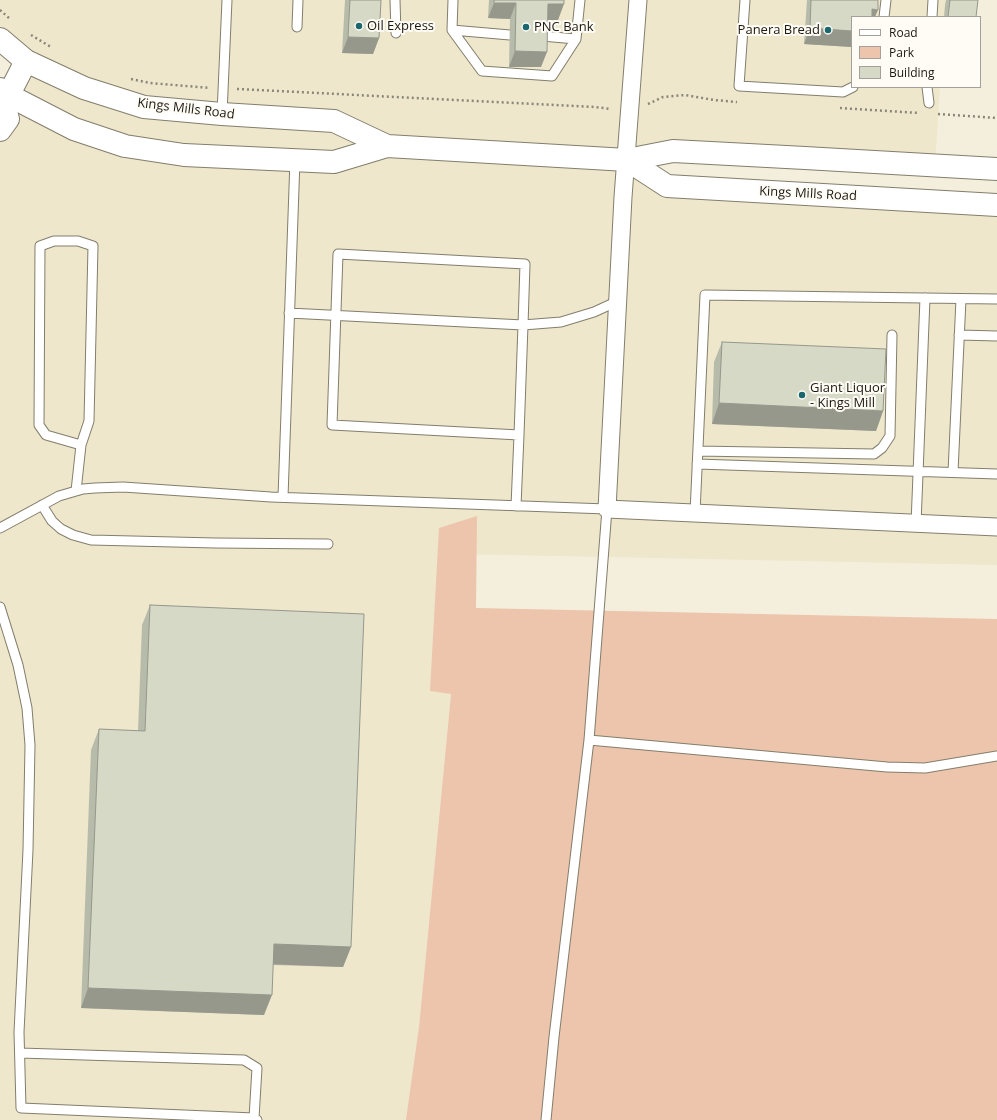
<!DOCTYPE html>
<style>
body{margin:0}
#map{position:relative;width:997px;height:1120px;overflow:hidden;background:#f4efdc;font-family:"Open Sans",sans-serif}
canvas{display:block}
.legend{position:absolute;left:851px;top:16px;width:130px;height:72px;box-sizing:border-box;background:#fefcf5;border:1px solid #a3a19a;margin:0;padding:5px 7px;list-style:none;font-size:12px;color:#1a1811}
.legend li{display:flex;align-items:center;gap:8px;height:20px}
.legend b{width:20px;border:1px solid #a3a19a}
</style>
<div id="map">
<canvas width="997" height="1120"></canvas>
<ul class="legend">
<li><b style="height:5px;background:#fff"></b>Road</li>
<li><b style="height:11px;background:#edc4ac"></b>Park</li>
<li><b style="height:11px;background:#d5d9c6"></b>Building</li>
</ul>
</div>
<script>
const ctx = document.querySelector('canvas').getContext('2d');
ctx.lineJoin = 'round';
function fillPath(path, color) { ctx.fillStyle = color; ctx.fill(path, 'evenodd'); }
const shape = rows => new Path2D(rows.map(r => 'M' + r).join(''));
function stroke(path, color, width, dash) { ctx.strokeStyle = color; ctx.lineWidth = width; ctx.lineCap = dash ? 'butt' : 'round'; ctx.setLineDash(dash || []); ctx.stroke(path); }
function drawText(font, color, halo, rows, align = 'center') {
  ctx.font = font + ' "Open Sans",sans-serif'; ctx.lineWidth = 4; ctx.setLineDash([]); ctx.textBaseline = 'middle'; ctx.strokeStyle = halo; ctx.fillStyle = color; for (const [text, x, y, turn = 0] of rows) {
    ctx.save(); ctx.translate(x, y); ctx.rotate((+turn || 0) * Math.PI / 180); ctx.textAlign = isNaN(turn) ? turn : align; if (halo) ctx.strokeText(text, 0, 0); ctx.fillText(text, 0, 0); ctx.restore();
  }
}
fillPath(shape([
 [0,0,946,0,945,17,852,17,852,87,940,87,935,166,628,160,667,186,997,205,997,565,458,554,458,621,410,1120,0,1120,0,130,26,61,0,39]
]), '#eee7cc');
fillPath(shape([
 [477,516,476,608,997,619,997,1120,406,1120,419,1027,451,694,430,691,439,528]
]), '#edc4ac');
const lane = shape([
 [395,0,396,33],
 [453,0,452,30,482,71,552,76,576,39,580,0],
 [745,0,739,86,843,92,853,87],
 [884,17,886,0],
 [932,17,933,0],
 [297,27,298,0],
 [452,30,510,35],
 [542,36,576,39],
 [927,87,929,103],
 [222,114,227,0],
 [289,313,523,325,561,322,594,312,618,301],
 [959,335,997,336],
 [698,451,874,454,882,448,890,436,892,335],
 [697,464,997,474],
 [953,472,961,299],
 [76,491,81,445,89,421,93,246,78,241,54,241,40,246,39,425,46,435,81,445],
 [283,497,295,160],
 [42,505,52,521,61,529,73,535,91,540,215,543,328,544],
 [516,506,519,435,523,325,525,264,338,254,332,425,519,435],
 [695,513,705,295,997,299],
 [916,524,925,298],
 [0,528,59,496,83,489,95,488,123,487,271,497,607,509,589,740,554,1037,546,1120],
 [0,607,18,665,27,708,30,745,28,850,19,1032,21,1108,254,1118,257,1120],
 [589,740,887,767,925,768,997,756],
 [20,1053,244,1060,257,1068,254,1118]
]);
const street = shape([
 [638,0,623,197,607,509,997,527]
]);
const secondary = shape([
 [0,130,8,119,4,104,26,61]
]);
const primary = shape([
 [0,39,26,61,84,88,144,107,222,114,334,121,387,146],
 [0,89,8,95,74,129,125,146,184,155,334,162,387,146,627,160,673,151,805,158,997,169],
 [627,160,667,186,997,205]
]);
stroke(lane, '#827e6c', 11);
stroke(street, '#827e6c', 19);
stroke(secondary, '#827e6c', 24);
stroke(primary, '#827e6c', 24);
stroke(shape([
 [0,10,10,19],
 [31,35,51,47],
 [131,79,150,83,210,88],
 [237,89,595,107,611,109],
 [648,104,663,97,685,95,714,100,737,102],
 [840,108,919,113],
 [938,114,997,118]
]), '#8a8679', 2.5, [2, 3]);
stroke(lane, '#fff', 9);
stroke(street, '#fff', 17);
stroke(secondary, '#fff', 22);
stroke(primary, '#fff', 22);
fillPath(shape([
 [345,0,381,0,379,38,373,54,342,53],
 [489,0,564,0,558,20,547,20,541,67,509,67,510,19,488,18],
 [807,0,878,0,852,17,852,47,804,44],
 [946,0,978,0,976,17,944,17,945,5],
 [722,342,883,411,876,431,712,424,714,362],
 [150,605,351,947,343,967,273,965,264,1015,81,1008,91,750,99,729,138,731,142,625]
]), '#b7bbaa');
fillPath(shape([
 [494,3,516,3,510,19,488,18],
 [548,4,564,4,558,20,542,20],
 [872,9,878,10,875,17,869,17],
 [810,28,852,31,852,47,804,44],
 [348,37,379,38,373,54,342,53],
 [515,51,547,52,541,67,509,67],
 [719,403,883,411,876,431,712,424],
 [274,944,351,947,343,967,266,964],
 [88,988,272,995,264,1015,81,1008]
]), '#95988b');
const building = shape([
 [350,0,381,0,379,38,348,37,350,0],
 [494,0,564,0,564,4,548,4,547,52,515,51,516,3,494,3,494,0],
 [811,0,878,0,878,10,872,9,872,17,852,17,852,31,810,28,811,0],
 [950,0,978,0,976,17,948,17,950,0],
 [722,342,886,349,883,411,719,403,722,342],
 [150,605,364,614,351,947,274,944,272,995,88,988,99,729,145,731,150,605]
]);
fillPath(building, '#d5d9c6');
stroke(building, '#95988b', 1);
for (const [x, y, r, color] of [
 [359,26,4,"#1a676d"],
 [526,27,4,"#1a676d"],
 [828,30,4,"#1a676d"],
 [802,395,4,"#1a676d"]
]) { const dot = new Path2D(); dot.arc(x, y, r, 0, 2 * Math.PI); ctx.fillStyle = color; ctx.fill(dot); stroke(dot, '#fefcf5', 1.5); }
drawText('13px', '#1a1811', '#fefcf5', [
 ["Oil Express",367,26],
 ["PNC Bank",534,27],
 ["Panera Bread",820,30,"right"],
 ["Giant Liquor",810,388],
 ["- Kings Mill",810,403]
], 'left');
drawText('13px', '#1a1811', '#fefcf5', [
 ["Kings Mills Road",186,109,7],
 ["Kings Mills Road",808,194,3]
]);
</script>
